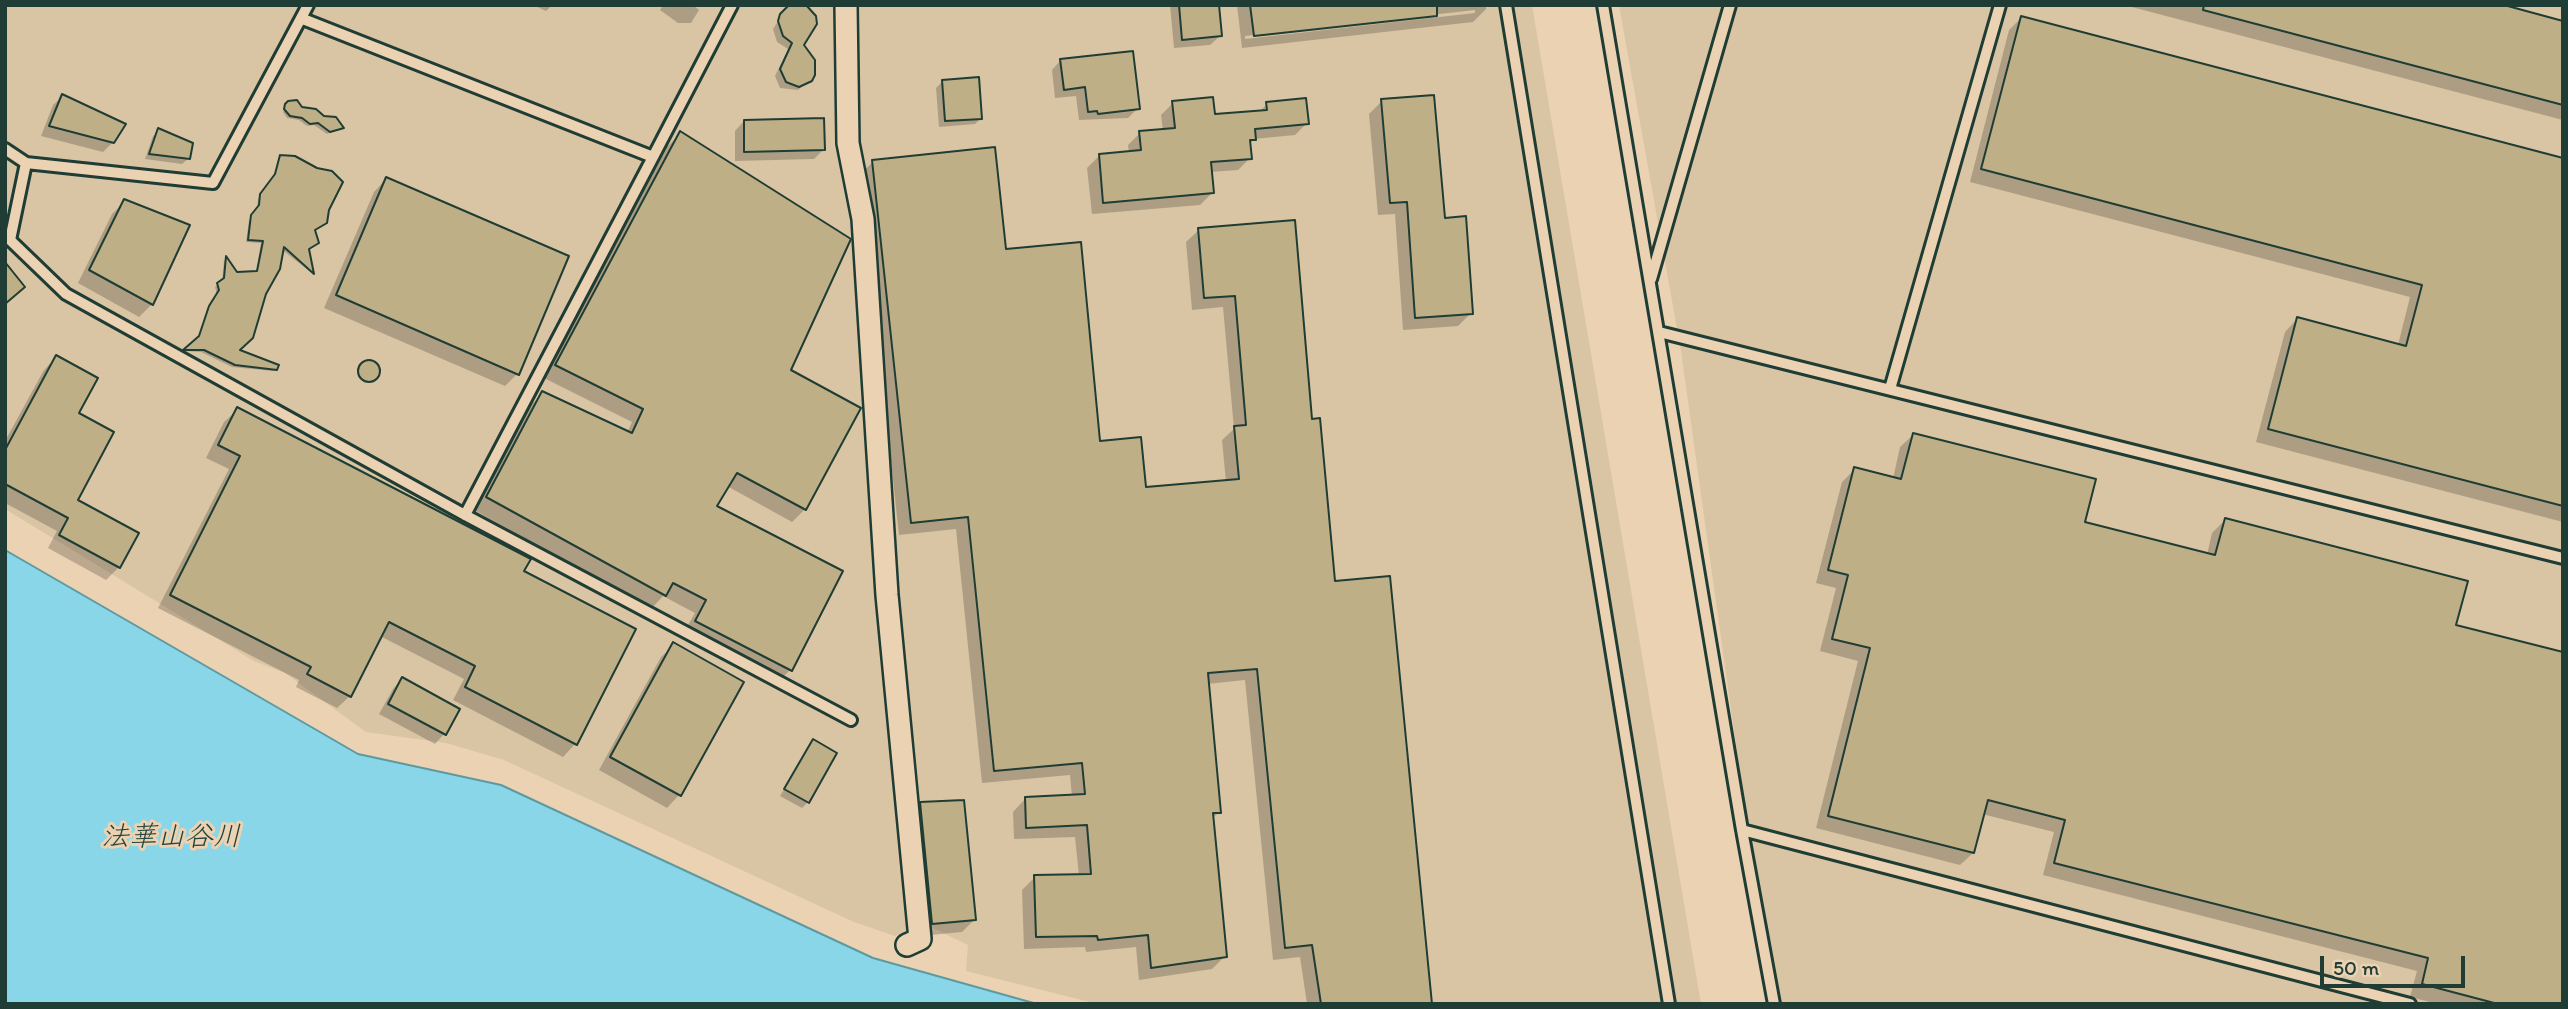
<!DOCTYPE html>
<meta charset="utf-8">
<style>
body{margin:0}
#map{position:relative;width:2568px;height:1009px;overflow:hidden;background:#ead2b2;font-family:Itim,sans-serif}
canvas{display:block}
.frame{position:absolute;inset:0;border:7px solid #1f3d34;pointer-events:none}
.scale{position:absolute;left:2320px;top:956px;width:145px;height:32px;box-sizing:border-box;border:4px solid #1f3d34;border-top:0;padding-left:9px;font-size:21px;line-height:24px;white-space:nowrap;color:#1f3d34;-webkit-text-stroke:5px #ead2b2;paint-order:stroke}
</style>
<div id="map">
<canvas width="2568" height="1009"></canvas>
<div class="frame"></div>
<div class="scale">50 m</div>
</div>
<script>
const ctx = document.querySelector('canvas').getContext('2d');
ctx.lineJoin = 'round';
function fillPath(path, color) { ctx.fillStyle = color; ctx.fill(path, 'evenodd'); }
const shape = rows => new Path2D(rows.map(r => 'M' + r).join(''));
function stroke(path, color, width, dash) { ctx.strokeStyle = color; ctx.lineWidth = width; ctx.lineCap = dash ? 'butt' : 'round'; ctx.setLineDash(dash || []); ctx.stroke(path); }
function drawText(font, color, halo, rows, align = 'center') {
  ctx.font = font + ' Itim,"Klee One",sans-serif'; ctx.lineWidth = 6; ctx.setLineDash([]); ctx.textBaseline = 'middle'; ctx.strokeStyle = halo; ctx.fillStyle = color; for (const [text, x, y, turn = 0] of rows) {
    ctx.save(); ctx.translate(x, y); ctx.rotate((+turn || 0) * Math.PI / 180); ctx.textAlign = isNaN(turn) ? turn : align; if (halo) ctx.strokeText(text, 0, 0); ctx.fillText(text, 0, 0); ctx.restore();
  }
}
fillPath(shape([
 [5,5,835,5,842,139,857,206,912,929,895,936,854,922,504,760,446,743,366,732,285,673,254,661,5,509],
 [856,5,1532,5,1701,1004,1098,1004,966,971,968,945,931,927,897,596,874,208,861,150],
 [1619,5,2563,5,2563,1004,1772,1004,1681,351]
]), '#d9c5a3');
const water = shape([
 [5,550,358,754,501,785,873,958,1037,1004,5,1004,5,550]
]);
fillPath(water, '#89d6e8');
stroke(water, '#5f99a0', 2);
fillPath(shape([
 [533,5,552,5,546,11],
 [663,5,693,5,699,10,691,23,678,23,660,10],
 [1170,5,1217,5,1220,36,1210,45,1174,48],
 [1237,5,1486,5,1486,9,1473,22,1242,48],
 [1475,10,1475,13,1245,39,1245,36],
 [2124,5,2497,5,2563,22,2563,120],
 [785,10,814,17,813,30,802,45,810,80,798,90,780,88,775,76,788,49,777,42,773,29],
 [2021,18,2563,159,2563,522,2256,442,2285,332,2297,319,2398,345,2410,297,1970,182,2009,30],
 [1061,60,1138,108,1128,118,1079,120,1076,96,1055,98,1052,70],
 [942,82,981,118,975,124,939,127,936,88],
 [63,96,113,142,103,152,41,136,53,105],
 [1382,101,1443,219,1471,313,1458,326,1403,330,1395,214,1378,215,1369,114],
 [289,102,301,109,341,128,327,134,314,125,307,126,299,120,287,118,283,112],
 [1173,103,1213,116,1259,112,1267,104,1307,123,1295,135,1254,139,1249,145,1250,158,1238,170,1210,172,1212,193,1200,205,1092,214,1087,168,1099,156,1129,153,1128,145,1140,133,1163,131,1161,115],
 [744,121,823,150,814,159,735,161,735,131],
 [159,131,189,158,182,164,145,159,153,136],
 [681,133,789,370,805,509,792,522,727,486,715,507,840,572,790,670,777,683,683,634,695,613,663,596,652,608,474,510,530,406,543,393,627,433,632,422,544,378,668,146],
 [280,157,314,230,307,250,313,274,281,249,237,351,276,369,273,371,232,367,201,352,183,351,198,339,207,310,217,294,215,287,222,282,224,260,236,273,256,273,261,243,246,242,249,220,257,210,258,199,273,178],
 [873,162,1004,251,1098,442,1144,489,1226,482,1222,440,1234,429,1223,307,1192,310,1186,242,1199,230,1310,421,1334,583,1430,1004,1307,1004,1300,957,1273,960,1245,680,1207,684,1219,812,1212,819,1225,956,1212,969,1139,980,1136,947,1086,952,1085,947,1024,949,1022,890,1035,877,1079,876,1075,837,1014,839,1013,812,1025,799,1072,797,1070,775,982,783,956,529,899,535,860,174],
 [386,179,517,374,505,386,324,308,374,192],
 [125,201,152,304,139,317,78,283,112,214],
 [56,357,77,414,75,501,119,567,106,580,48,548,57,531,5,503,5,441,44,370],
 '357 372a10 10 0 1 1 20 0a10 10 0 1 1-20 0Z',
 [237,410,522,572,634,630,575,744,563,757,453,700,464,679,380,636,350,696,337,708,296,687,299,680,158,608,229,469,206,458,224,422],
 [1913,435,2083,523,2207,555,2212,533,2225,520,2454,626,2563,1004,2438,1004,2410,997,2417,971,2043,875,2054,832,1982,814,1973,853,1960,865,1816,828,1858,661,1820,651,1836,588,1816,583,1842,482,1855,469,1893,479,1900,447],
 [674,645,741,683,679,795,667,808,599,770,661,657],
 [402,679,458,709,444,734,435,744,379,714,393,689],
 [813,741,808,802,802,808,780,796],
 [921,804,975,919,962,932,920,936,908,817]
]), '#0003');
const building = shape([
 [789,5,806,5,816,16,817,24,804,45,815,60,815,75,812,81,799,87,786,82,780,69,792,43,783,36,778,21,780,14,789,5],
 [1179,5,1219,5,1222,36,1182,40,1179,5],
 [1250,5,1437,5,1437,16,1254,36,1250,5],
 [2204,5,2504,5,2563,21,2563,105,2203,10,2204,5],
 [2021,16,2563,158,2563,506,2268,429,2297,317,2406,346,2422,285,1981,169,2021,16],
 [1133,51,1140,109,1098,114,1097,111,1088,112,1085,87,1064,90,1060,59,1133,51],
 [979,77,982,119,945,121,942,80,979,77],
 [62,94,126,124,114,143,49,126,62,94],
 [1434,95,1445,218,1466,216,1473,314,1415,318,1407,202,1390,203,1381,99,1434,95],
 [1213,97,1215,114,1267,110,1266,102,1306,98,1309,124,1255,129,1256,140,1250,140,1252,159,1211,162,1214,193,1103,203,1099,154,1141,150,1139,131,1175,128,1172,101,1213,97],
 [297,100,302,107,316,109,324,116,336,117,344,128,330,132,318,123,310,124,302,118,290,116,284,109,285,104,288,101,297,100],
 [824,118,825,150,744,152,744,120,824,118],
 [158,128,193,143,190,159,149,154,158,128],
 [680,131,851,239,791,370,861,408,806,510,737,473,717,506,843,571,792,671,695,621,706,600,673,583,666,596,486,497,542,391,632,433,643,409,555,365,680,131],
 [995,147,1006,249,1081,242,1100,441,1141,437,1146,487,1239,479,1234,426,1246,425,1235,296,1204,298,1198,228,1295,220,1312,419,1320,418,1335,581,1390,576,1432,1004,1321,1004,1312,945,1285,948,1257,669,1208,673,1221,813,1213,813,1227,957,1151,968,1148,935,1098,940,1097,936,1036,937,1034,875,1091,874,1087,825,1026,828,1025,797,1085,794,1082,763,994,771,968,517,911,523,872,160,995,147],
 [280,155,295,156,317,168,332,171,343,182,329,210,327,223,315,230,319,243,309,249,314,274,284,247,280,269,266,294,253,338,240,350,279,365,277,370,235,365,204,350,183,350,199,336,209,306,219,290,217,283,224,278,226,256,237,272,257,271,263,241,248,240,251,215,259,205,260,194,275,174,280,155],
 [386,177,569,256,519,375,336,295,386,177],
 [124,199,190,225,153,305,89,270,124,199],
 [5,262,25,287,5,304,5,262],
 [56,355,98,378,79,413,114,432,78,500,139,533,120,568,59,535,68,518,5,484,5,450,56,355],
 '358 371a11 11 0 1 1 22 0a11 11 0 1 1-22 0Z',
 [237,407,531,559,524,571,636,629,577,745,465,687,475,666,389,622,351,697,307,674,311,667,170,595,240,456,218,445,237,407],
 [1913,433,2096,479,2085,522,2215,555,2225,518,2468,581,2456,625,2563,652,2563,1004,2498,1004,2422,984,2428,958,2054,863,2065,820,1988,800,1974,853,1828,816,1870,648,1832,639,1848,575,1828,570,1854,467,1901,479,1913,433],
 [673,642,744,682,681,796,610,757,673,642],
 [402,677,460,709,446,735,388,704,402,677],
 [813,739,837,753,809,803,784,789,813,739],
 [964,800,976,920,932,924,920,802,964,800]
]);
fillPath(building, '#bfaf87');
stroke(building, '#1f3d34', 2);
const service = shape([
 [1506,5,1669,1004],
 [1603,5,1742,830,1774,1004],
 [303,19,653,157,732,5],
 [5,149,26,163,213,183,308,5],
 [26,163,10,240,66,294,465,515,851,720],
 [1651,279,1730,5],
 [1659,332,2563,558],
 [1890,389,2000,5],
 [465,515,653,157],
 [1742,830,2410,1004]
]);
const minor = shape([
 [846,5,848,143,863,219,887,595,920,939,907,945]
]);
stroke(service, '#1f3d34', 16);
stroke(minor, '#1f3d34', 26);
stroke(service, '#ead2b2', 10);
stroke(minor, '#ead2b2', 21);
drawText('italic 28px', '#24453d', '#ead2b2', [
 ["法華山谷川",171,838]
]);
</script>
